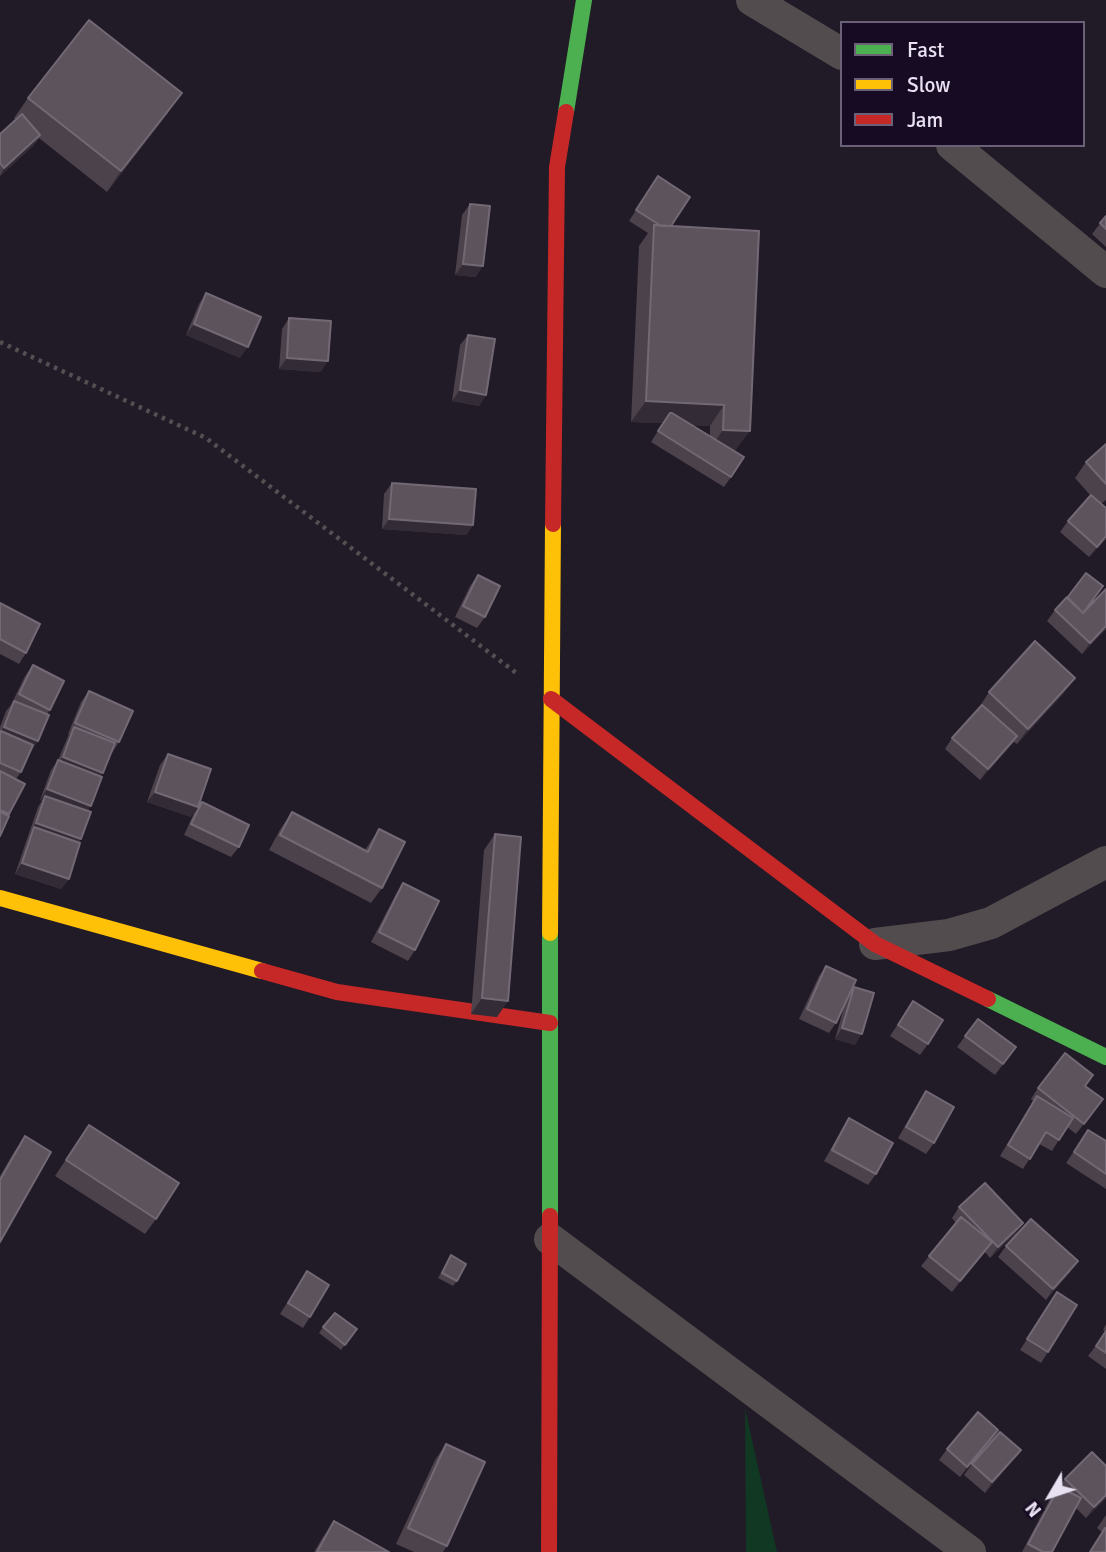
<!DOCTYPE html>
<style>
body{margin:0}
#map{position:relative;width:1106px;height:1552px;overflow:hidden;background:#211a27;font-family:Signika,sans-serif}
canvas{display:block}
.legend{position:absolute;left:840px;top:21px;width:245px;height:126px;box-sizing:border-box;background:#170b23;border:2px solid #6b6176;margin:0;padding:9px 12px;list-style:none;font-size:21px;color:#e8e1f2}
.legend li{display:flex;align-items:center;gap:14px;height:35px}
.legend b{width:35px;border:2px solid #6b6176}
.north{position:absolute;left:1015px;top:1461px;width:70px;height:70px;-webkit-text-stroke:5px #170b23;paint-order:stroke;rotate:231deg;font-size:19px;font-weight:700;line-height:28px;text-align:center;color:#e8e1f2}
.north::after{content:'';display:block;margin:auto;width:24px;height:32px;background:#e8e1f2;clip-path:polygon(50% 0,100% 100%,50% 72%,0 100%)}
</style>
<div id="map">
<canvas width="1106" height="1552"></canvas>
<ul class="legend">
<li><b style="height:9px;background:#4caf50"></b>Fast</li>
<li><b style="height:9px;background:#ffc107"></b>Slow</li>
<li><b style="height:9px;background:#c62828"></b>Jam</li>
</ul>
<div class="north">N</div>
</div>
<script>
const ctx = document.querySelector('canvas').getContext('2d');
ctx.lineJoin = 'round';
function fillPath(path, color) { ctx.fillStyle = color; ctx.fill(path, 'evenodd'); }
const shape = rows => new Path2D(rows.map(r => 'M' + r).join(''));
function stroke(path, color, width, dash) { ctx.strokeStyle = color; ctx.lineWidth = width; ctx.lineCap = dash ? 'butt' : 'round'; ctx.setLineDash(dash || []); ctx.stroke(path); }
fillPath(shape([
 [745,1408,777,1552,746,1552]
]), '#113822');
stroke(shape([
 [0,342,206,438,519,675]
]), '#534f52', 4.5, [3.5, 5]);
stroke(shape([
 [752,0,842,54],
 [952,145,1106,272],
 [875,944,949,935,991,923,1106,862],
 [550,1239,970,1552]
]), '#524c4e', 32);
stroke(shape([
 [566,112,584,0],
 [988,999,1106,1057],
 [550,1216,550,933]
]), '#4caf50', 16);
stroke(shape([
 [0,898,262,971],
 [550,933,553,524]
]), '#ffc107', 16);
stroke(shape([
 [553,524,557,167,566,112],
 [551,699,875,944,988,999],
 [262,971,337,992,550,1023],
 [549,1552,550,1216]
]), '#c62828', 16);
fillPath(shape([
 [28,98,168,113,107,192,39,138,33,146,0,176,0,134,16,120,14,118],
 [658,176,671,226,759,231,735,451,731,477,724,487,651,442,663,423,631,422,639,246,648,233,629,221],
 [692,425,710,426,710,436],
 [470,204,476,277,455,275,462,215],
 [1106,216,1106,247,1092,234],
 [206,293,240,358,186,335,199,304],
 [289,318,321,372,279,369,282,329],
 [468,335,486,395,479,406,452,401,460,345],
 [1106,444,1106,500,1101,504,1106,539,1089,557,1060,532,1068,521,1090,495,1075,478,1086,462],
 [392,483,473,525,466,535,382,529,384,494],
 [478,575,485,617,477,628,455,617,470,586],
 [1106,589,1106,629,1082,654,1047,621,1055,610,1085,611],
 [0,603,26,653,19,664,0,654],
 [33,665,50,710,47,714,38,741,30,751,21,772,16,779,25,784,8,816,0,836,0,727,6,711,11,705,25,676],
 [89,691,119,742,112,753,111,753,100,776,88,811,69,879,61,889,15,874,38,807,42,801,40,800,51,770,58,760,69,734,68,734,81,702],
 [989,692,1064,693,1017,744,1014,742,980,780,945,749,952,738,978,709],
 [168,754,191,817,147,802,160,765],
 [202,802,239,847,231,857,184,835,194,813],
 [292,812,365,850,379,829,382,888,371,903,269,850,281,828],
 [495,834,497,1017,471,1014,484,850],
 [403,883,415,950,408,961,371,942,396,894],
 [826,966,850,993,854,987,855,1045,835,1039,845,1004,836,1023,829,1033,799,1019,819,976],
 [913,1001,928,1044,920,1055,890,1036],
 [978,1019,1016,1047,995,1075,957,1047],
 [1085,1086,1103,1099,1076,1134,1067,1127,1052,1151,1039,1144,1023,1169,1000,1156,1033,1101,1031,1099,1038,1088],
 [926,1091,934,1143,926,1154,898,1138,919,1102],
 [849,1118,876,1174,868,1185,824,1161,842,1129],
 [89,1125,156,1219,145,1234,55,1176],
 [1088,1130,1106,1141,1106,1189,1066,1163],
 [25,1136,0,1242,0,1176,14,1152],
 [959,1207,1016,1233,990,1258,985,1252,952,1292,921,1266,956,1223,952,1218],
 [1006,1246,1078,1261,1070,1272,1046,1300,998,1257],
 [451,1255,457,1281,453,1286,438,1278],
 [307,1271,310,1317,303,1328,280,1314],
 [1057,1292,1048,1352,1041,1363,1020,1350],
 [1106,1324,1106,1369,1088,1356,1106,1332,1103,1330],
 [323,1327,357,1329,341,1350,319,1333],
 [998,1430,991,1441,960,1477,939,1460,947,1449],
 [446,1444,447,1546,443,1552,414,1552,396,1544,435,1460],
 [1013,1460,985,1493,964,1475,972,1464],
 [1065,1479,1106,1498,1086,1518,1076,1508,1052,1552,1022,1552,1051,1497],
 [1106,1515,1106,1552,1089,1552,1102,1532,1097,1528],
 [334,1521,389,1552,314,1552,323,1537]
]), '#4b424c');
fillPath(shape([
 [182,93,168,113,107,192,121,171],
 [40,135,33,146,0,176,4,168],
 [463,264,483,266,476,277,455,275],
 [194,324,248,347,240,358,186,335],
 [287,358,328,361,321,372,279,369],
 [460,390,486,395,479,406,452,401],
 [646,401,724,405,710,426,663,423,670,413,663,423,631,422],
 [723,430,750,431,735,451,709,450],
 [389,519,473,525,466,535,382,529],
 [1106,536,1106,539,1089,557,1097,547],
 [1106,626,1106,629,1082,654,1090,643],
 [1075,678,1064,693,1017,744,1028,729],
 [4,727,38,741,31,752,0,739,0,732],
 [1017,736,1010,747,980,780,988,769],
 [63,757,103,773,95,783,55,768],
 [47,789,91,806,83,817,45,796,42,801,40,800],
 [155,792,198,807,191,817,147,802],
 [36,823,81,839,73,850,34,827,29,834],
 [22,863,69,879,61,889,15,874],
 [482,998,508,1001,497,1017,471,1014],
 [842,1028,862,1034,855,1045,835,1039],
 [1023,1223,1016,1233,990,1258,998,1247],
 [992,1242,984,1253,952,1292,960,1281],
 [1078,1261,1070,1272,1046,1300,1053,1289],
 [998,1430,991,1441,960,1477,967,1467],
 [1021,1450,1013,1460,985,1493,992,1482],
 [1106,1495,1106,1498,1086,1518,1094,1507]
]), '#332b35');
const building = shape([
 [89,20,182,93,121,171,28,98,89,20],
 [22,114,40,135,4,168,0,163,0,134,22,114],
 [658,176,690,197,671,226,661,226,636,210,658,176],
 [470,204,490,206,483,266,463,264,470,204],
 [1106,216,1106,229,1100,223,1106,216],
 [654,225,759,231,750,431,723,430,724,405,646,401,654,225],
 [206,293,261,317,248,347,194,324,206,293],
 [289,318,331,321,328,361,287,358,289,318],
 [468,335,495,339,486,395,460,390,468,335],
 [670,413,672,413,744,457,731,477,658,431,670,413],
 [1106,444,1106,484,1086,462,1106,444],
 [392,483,476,489,473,525,389,519,392,483],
 [1091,495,1106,508,1106,536,1097,547,1068,521,1091,495],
 [1086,573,1103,586,1083,613,1067,598,1086,573],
 [478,575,500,586,485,617,463,606,478,575],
 [1106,589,1106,626,1090,643,1055,610,1067,597,1083,613,1106,589],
 [0,603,40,624,26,653,0,639,0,603],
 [1035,641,1075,678,1028,729,989,692,1035,641],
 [33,665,64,681,50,710,19,694,33,665],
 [89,691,133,711,119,742,75,723,89,691],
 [14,701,49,715,38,741,4,727,14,701],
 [982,705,1017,736,988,769,952,738,982,705],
 [74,727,115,743,103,773,63,757,74,727],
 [1,731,33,745,21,772,0,763,0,734,1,731],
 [168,754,211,769,198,807,155,792,168,754],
 [58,760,102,777,91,806,47,789,58,760],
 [0,771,25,784,9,814,0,810,0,771],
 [45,796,91,812,81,839,36,823,45,796],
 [202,802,249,825,239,847,191,824,202,802],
 [0,812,9,816,0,836,0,812],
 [292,812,368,852,379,829,405,842,382,888,280,835,292,812],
 [34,827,80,843,69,879,22,863,34,827],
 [495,834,521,837,508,1001,482,998,495,834],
 [403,883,439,901,415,950,379,932,403,883],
 [826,966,856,980,836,1023,807,1009,826,966],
 [854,987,874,993,862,1034,842,1028,854,987],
 [913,1001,943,1020,928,1044,898,1025,913,1001],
 [978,1019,1016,1047,1003,1064,965,1036,978,1019],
 [1065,1053,1093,1075,1085,1086,1103,1099,1084,1124,1038,1088,1065,1053],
 [926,1091,954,1107,934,1143,906,1127,926,1091],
 [1037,1096,1073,1118,1059,1140,1046,1132,1030,1159,1008,1145,1037,1096],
 [849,1118,893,1143,876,1174,832,1150,849,1118],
 [89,1125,179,1183,156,1219,66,1160,89,1125],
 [1088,1130,1106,1141,1106,1174,1074,1152,1088,1130],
 [25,1136,51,1152,0,1242,0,1180,25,1136],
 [985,1183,1023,1223,998,1247,959,1207,985,1183],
 [961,1217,992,1242,960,1281,929,1256,961,1217],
 [1031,1219,1078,1261,1053,1289,1006,1246,1031,1219],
 [451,1255,466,1264,457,1281,442,1273,451,1255],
 [307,1271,329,1285,310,1317,288,1303,307,1271],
 [1057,1292,1077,1305,1048,1352,1027,1339,1057,1292],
 [335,1313,357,1329,345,1345,323,1327,335,1313],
 [1106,1331,1106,1353,1096,1346,1106,1331],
 [978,1412,998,1430,967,1467,947,1449,978,1412],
 [1000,1432,1021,1450,992,1482,972,1464,1000,1432],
 [446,1444,485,1462,447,1546,408,1528,446,1444],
 [1092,1452,1106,1466,1106,1495,1094,1507,1065,1479,1092,1452],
 [1059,1487,1081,1498,1052,1552,1043,1552,1028,1544,1059,1487],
 [334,1521,389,1552,317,1552,334,1521],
 [1105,1528,1106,1529,1106,1552,1090,1552,1105,1528]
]);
fillPath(building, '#5c535d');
stroke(building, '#726975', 2);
</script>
